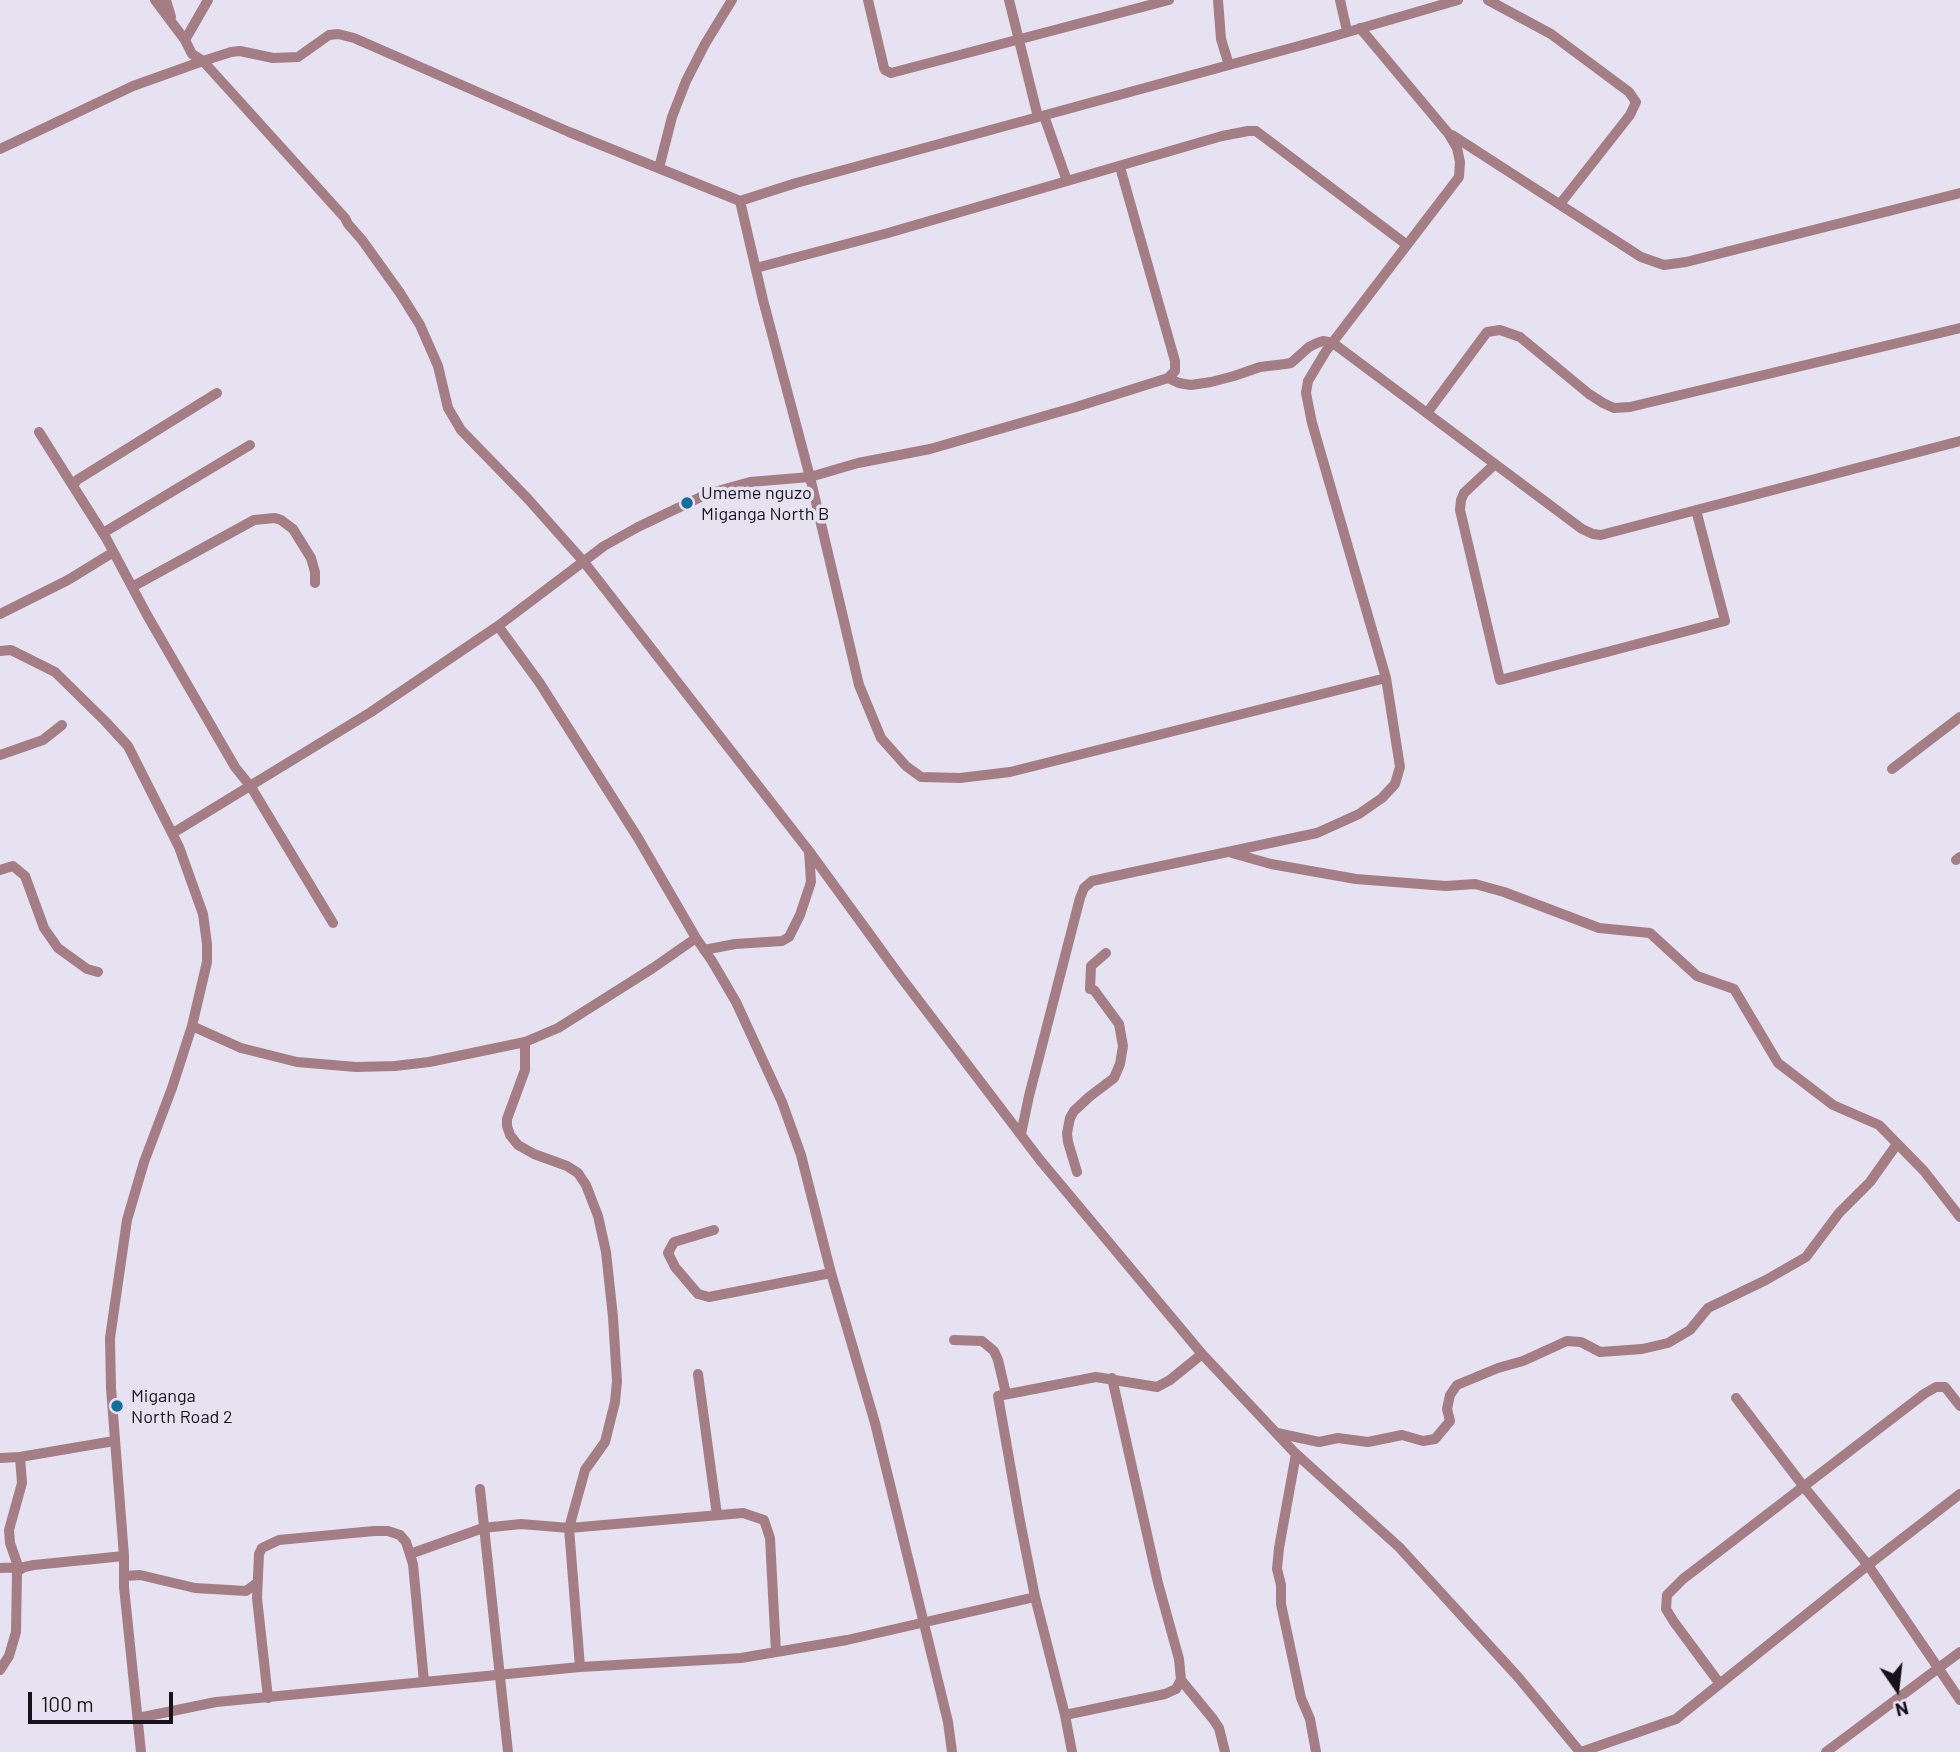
<!DOCTYPE html>
<style>
body{margin:0}
#map{position:relative;width:1960px;height:1752px;overflow:hidden;background:#e7e2f1;font-family:Barlow,sans-serif}
canvas{display:block}
.north{position:absolute;left:1862px;top:1654px;width:70px;height:70px;-webkit-text-stroke:5px #e7e2f1;paint-order:stroke;rotate:166deg;font-size:19px;font-weight:700;line-height:28px;text-align:center;color:#16141a}
.north::after{content:'';display:block;margin:auto;width:24px;height:32px;background:#16141a;clip-path:polygon(50% 0,100% 100%,50% 72%,0 100%)}
.scale{position:absolute;left:28px;top:1692px;width:145px;height:32px;box-sizing:border-box;border:4px solid #16141a;border-top:0;padding-left:9px;font-size:21px;line-height:24px;white-space:nowrap;color:#16141a;-webkit-text-stroke:5px #e7e2f1;paint-order:stroke}
</style>
<div id="map">
<canvas width="1960" height="1752"></canvas>
<div class="north">N</div>
<div class="scale">100 m</div>
</div>
<script>
const ctx = document.querySelector('canvas').getContext('2d');
ctx.lineJoin = 'round';
const shape = rows => new Path2D(rows.map(r => 'M' + r).join(''));
function stroke(path, color, width, dash) { ctx.strokeStyle = color; ctx.lineWidth = width; ctx.lineCap = dash ? 'butt' : 'round'; ctx.setLineDash(dash || []); ctx.stroke(path); }
function drawText(font, color, halo, rows, align = 'center') {
  ctx.font = font + ' Barlow,sans-serif'; ctx.lineWidth = 7; ctx.setLineDash([]); ctx.textBaseline = 'middle'; ctx.strokeStyle = halo; ctx.fillStyle = color; for (const [text, x, y, turn = 0] of rows) {
    ctx.save(); ctx.translate(x, y); ctx.rotate((+turn || 0) * Math.PI / 180); ctx.textAlign = isNaN(turn) ? turn : align; if (halo) ctx.strokeText(text, 0, 0); ctx.fillText(text, 0, 0); ctx.restore();
  }
}
stroke(shape([
 [155,0,185,40,192,54,203,61,345,218,348,224,362,240,400,293,420,325,438,366,448,408,461,430,528,499,584,562,809,851,900,976,1040,1160,1202,1354,1294,1452,1399,1547,1518,1677,1580,1752],
 [166,0,171,17],
 [868,0,884,68,885,70,891,73,1169,0],
 [1009,0,1038,117],
 [1218,0,1221,39,1229,65],
 [1340,0,1347,31],
 [1488,0,1551,34,1629,92,1636,102,1630,115,1560,204],
 [185,40,208,0],
 [1044,116,1067,181],
 [1452,135,1641,257,1664,265,1686,262,1960,193],
 [0,149,133,86,203,61,231,52,240,51,273,58,298,57,329,35,338,34,354,38,569,132,740,201],
 [659,168,672,117,686,81,705,44,732,0],
 [756,268,888,233,1222,136,1248,131,1256,131,1407,245],
 [1168,378,1179,383,1191,385,1211,382,1234,376,1260,367,1285,364,1291,363,1309,347,1317,343,1323,341,1333,343,1582,529,1593,534,1601,535,1960,441],
 [217,393,77,480,73,486,106,538,147,615,235,767,251,787,333,923],
 [1427,413,1487,332,1500,330,1520,337,1589,394,1603,403,1614,408,1630,407,1960,328],
 [39,432,73,486],
 [1495,464,1464,493,1461,500,1460,510,1500,680,1725,621,1696,510],
 [103,533,250,445],
 [132,587,254,520,275,518,281,520,293,529,311,558,315,572,315,583],
 [0,614,68,580,112,553],
 [498,626,539,682,638,838,696,938,712,961,736,1002,782,1102,801,1155,831,1273,875,1423,948,1722,952,1752],
 [0,651,11,650,55,672,104,720,128,746,179,847,203,914,207,944,207,962,192,1026,172,1088,144,1162,127,1220,110,1338,111,1388,124,1556,124,1587,141,1752],
 [1386,678,1010,772,960,778,921,777,906,766,881,738,859,685,810,477,763,300,740,201,796,183,1317,41,1458,0],
 [0,755,43,740,62,725],
 [1892,769,1960,717],
 [173,833,371,712,498,626,604,546,638,527,707,494,750,482,810,477,858,463,930,449,1076,407,1168,378,1175,371,1175,361,1120,167],
 [1232,853,1271,864,1356,879,1446,886,1475,884,1504,892,1599,928,1650,933,1697,976,1734,989,1778,1063,1833,1105,1879,1125,1924,1171,1960,1217],
 [1956,860,1960,857],
 [0,870,13,866,25,876,44,928,58,948,87,969,98,972],
 [704,950,735,944,782,941,789,937,800,915,811,882,809,851],
 [192,1026,241,1048,297,1062,356,1067,395,1066,429,1062,525,1042,558,1028,653,968,696,938],
 [525,1042,525,1070,507,1119,507,1126,510,1135,518,1145,534,1154,567,1166,578,1173,586,1185,598,1216,606,1252,613,1317,617,1381,615,1402,605,1442,585,1470,569,1528,580,1667,741,1658,847,1640,1035,1597],
 [1021,1134,1029,1096,1080,898,1084,888,1092,881,1110,877,1317,833,1359,814,1382,798,1395,784,1400,767,1386,678,1312,423,1306,393,1308,381,1326,351,1459,177,1460,162,1457,148,1448,133,1360,28],
 [1077,1172,1068,1142,1067,1133,1070,1118,1074,1111,1089,1097,1114,1078,1120,1064,1123,1046,1119,1024,1094,990,1090,989,1091,966,1106,953],
 [714,1230,674,1242,668,1253,675,1267,698,1294,709,1297,831,1273],
 [954,1340,982,1341,994,1351,998,1360,1006,1394],
 [698,1374,717,1515],
 [1736,1398,1804,1487,1868,1565,1960,1700],
 [1277,1433,1319,1442,1338,1438,1368,1442,1402,1435,1423,1441,1435,1439,1450,1421,1447,1409,1450,1395,1457,1385,1498,1368,1523,1361,1567,1341,1581,1342,1600,1352,1642,1349,1668,1343,1690,1330,1708,1308,1766,1280,1806,1257,1839,1213,1870,1182,1897,1144],
 [1296,1454,1279,1548,1277,1569,1281,1585,1281,1604,1301,1698,1310,1719,1316,1752],
 [0,1458,20,1457],
 [480,1489,508,1752],
 [410,1554,483,1528,521,1524,569,1528,743,1513,764,1520,770,1538,776,1652],
 [18,1566,10,1543,9,1530,22,1483,20,1457,114,1441],
 [0,1568,24,1567],
 [124,1576,140,1575,195,1588,246,1591,257,1583],
 [0,1670,9,1656,16,1632,17,1572,24,1567,34,1565,124,1556],
 [1181,1680,1213,1719,1219,1728,1225,1752],
 [1720,1684,1674,1622,1666,1609,1667,1595,1683,1579,1924,1394,1936,1387,1945,1387,1960,1406],
 [268,1698,257,1598,259,1554,262,1548,279,1540,374,1531,388,1531,400,1535,406,1542,413,1564,424,1682],
 [1065,1715,1165,1694,1176,1689,1181,1680,1179,1659,1158,1583,1112,1378],
 [138,1718,216,1702,580,1667],
 [1072,1752,1065,1715,1035,1597,1020,1521,998,1396,1096,1377,1157,1387,1170,1380,1202,1354],
 [1581,1752,1676,1719,1868,1565,1960,1494],
 [1826,1752,1960,1652]
]), '#a47d85', 10);
for (const [x, y, r, color] of [
 [687,503,7,"#146e9d"],
 [117,1406,7,"#146e9d"]
]) { const dot = new Path2D(); dot.arc(x, y, r, 0, 2 * Math.PI); ctx.fillStyle = color; ctx.fill(dot); stroke(dot, '#e7e2f1', 2.5); }
drawText('18px', '#16141a', '#e7e2f1', [
 ["Umeme nguzo",701,493],
 ["Miganga North B",701,514],
 ["Miganga",131,1396],
 ["North Road 2",131,1417]
], 'left');
</script>
